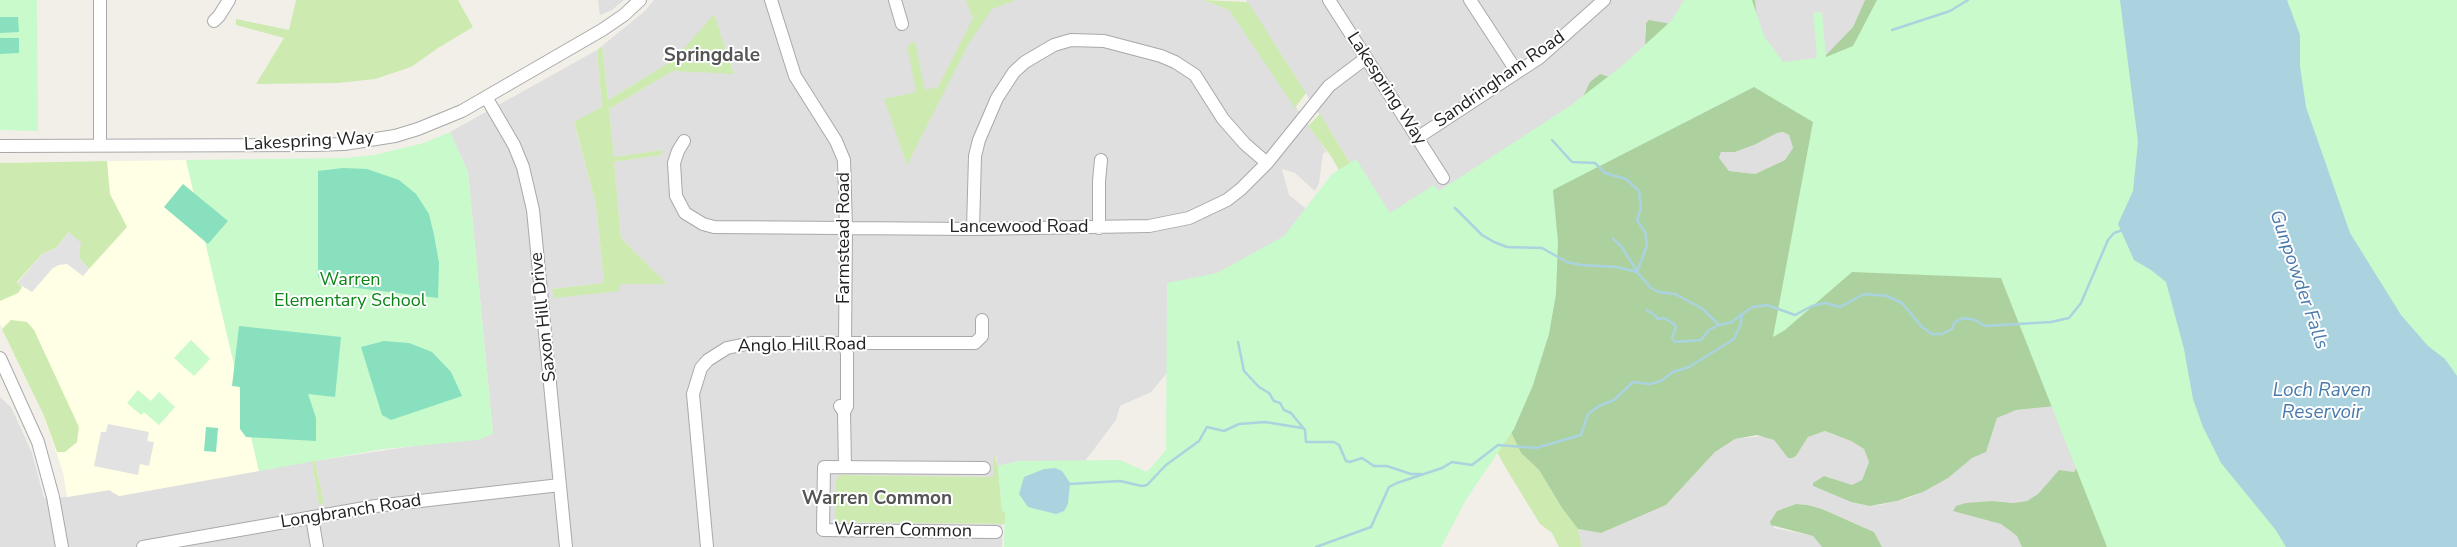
<!DOCTYPE html>
<style>
body{margin:0}
canvas{display:block;background:#f2efe9}
</style>
<canvas width="2457" height="547"></canvas>
<script>
const ctx = document.querySelector('canvas').getContext('2d');
ctx.lineJoin = 'round';
function fillPath(path, color) { ctx.fillStyle = color; ctx.fill(path, 'evenodd'); }
const shape = rows => new Path2D(rows.map(r => 'M' + r).join(''));
function stroke(path, color, width, dash) { ctx.strokeStyle = color; ctx.lineWidth = width; ctx.lineCap = dash ? 'butt' : 'round'; ctx.setLineDash(dash || []); ctx.stroke(path); }
function drawText(font, color, halo, rows, align = 'center') {
  ctx.font = font + ' "Nunito Sans",sans-serif'; ctx.lineWidth = 4; ctx.setLineDash([]); ctx.textBaseline = 'middle'; ctx.strokeStyle = halo; ctx.fillStyle = color; for (const [text, x, y, turn = 0] of rows) {
    ctx.save(); ctx.translate(x, y); ctx.rotate((+turn || 0) * Math.PI / 180); ctx.textAlign = isNaN(turn) ? turn : align; if (halo) ctx.strokeText(text, 0, 0); ctx.fillText(text, 0, 0); ctx.restore();
  }
}
fillPath(shape([
 [598,0,624,0,612,10,600,15],
 [654,0,1203,0,1229,10,1327,152,1323,153,1319,183,1315,191,1295,173,1282,169,1289,195,1323,222,1168,372,1151,392,1120,406,1116,420,1085,461,1019,461,998,466,996,455,994,477,840,475,836,480,839,522,1002,524,1002,547,0,547,0,397,11,407,32,453,44,498,67,497,110,490,119,496,312,461,319,505,324,504,315,461,493,434,468,172,450,132,597,50,602,107,574,123,596,204,604,283,552,289,554,297,620,291,620,284,666,284,621,238,614,162,662,155,661,150,614,157,609,109,673,71,734,73,714,15,675,59,608,100,602,46,645,11],
 [1246,0,1691,0,1671,24,1648,21,1645,28,1647,41,1645,48,1581,101,1549,141,1392,217,1369,192],
 [1755,0,1865,0,1853,27,1827,54,1805,71,1789,69,1767,53,1754,11],
 [1783,132,1789,135,1793,148,1785,160,1755,174,1729,171,1719,158,1721,152,1735,152,1754,145,1777,133],
 [2066,405,2084,454,2074,472,2059,470,2038,494,2027,501,2013,503,1992,501,1979,517,2001,524,2017,536,2022,547,1882,547,1874,532,1822,509,1808,505,1796,504,1777,511,1774,528,1813,536,1822,547,1582,547,1578,529,1601,533,1666,505,1715,452,1735,439,1763,436,1774,440,1788,458,1792,458,1796,456,1808,437,1825,431,1851,441,1864,449,1869,462,1862,480,1856,485,1813,486,1851,502,1870,506,1880,505,1909,498,1923,492,1972,458,1985,452,1997,418,2015,410]
]), '#e0dfdf');
fillPath(shape([
 [186,160,259,471,119,496,109,490,67,497,63,472,44,416,0,324,0,163]
]), '#ffffe5');
fillPath(shape([
 [296,0,458,0,473,27,438,48,411,67,375,79,338,83,256,84,284,38,236,25,236,19,289,30],
 [966,0,1016,0,992,9,969,43,907,165,884,99,916,92,907,46,915,41,925,90,938,87,973,18],
 [1203,0,1248,2,1306,93,1295,108,1229,10],
 [714,14,734,74,673,71,609,109,614,157,662,150,662,155,614,162,621,238,667,284,620,284,620,291,554,298,552,289,604,283,596,204,574,122,602,107,597,50,602,46,608,100,675,59],
 [1320,114,1506,418,1521,453,1539,470,1562,508,1578,529,1582,547,1559,547,1552,533,1540,524,1507,470,1331,156,1308,126],
 [107,161,110,194,127,227,89,269,79,258,79,250,69,232,56,248,42,254,17,282,22,287,18,293,0,301,0,163],
 [11,320,27,322,34,330,79,427,77,442,65,452,57,452,44,416,2,329],
 [994,455,998,466,1002,511,1005,512,1005,524,839,522,835,518,836,480,840,475,993,477],
 [312,461,315,461,324,504,319,505]
]), '#cdebb0');
fillPath(shape([
 [1691,0,1755,0,1759,42,1789,69,1805,71,1827,54,1853,27,1865,0,2120,0,2286,547,2022,547,2017,536,2001,524,1953,511,1956,506,1966,503,1992,501,2013,503,2027,501,2038,494,2059,470,2074,472,2084,454,2066,405,2016,410,1997,418,1986,452,1972,458,1948,478,1923,492,1897,501,1870,506,1851,502,1813,486,1813,483,1824,476,1852,485,1862,480,1869,462,1864,449,1851,441,1825,431,1808,437,1796,456,1792,458,1788,458,1774,440,1757,435,1735,439,1715,452,1666,505,1601,533,1578,529,1562,508,1539,470,1521,453,1512,434,1435,190,1441,192,1581,101,1590,82,1600,74,1619,80,1645,48,1646,23,1649,20,1671,24],
 [1783,132,1789,135,1793,148,1785,160,1755,174,1729,171,1719,158,1721,152,1735,152,1754,145,1777,133],
 [1796,504,1808,505,1822,509,1874,532,1882,547,1822,547,1813,536,1771,525,1770,522,1777,511]
]), '#add19e');
fillPath(shape([
 [0,0,37,0,38,131,0,130],
 [1684,0,1752,0,1764,36,1783,62,1817,58,1813,13,1822,12,1826,57,1853,46,1877,0,2457,0,2457,547,2107,547,2001,278,1852,272,1785,330,1773,337,1813,122,1754,87,1553,190,1558,242,1556,294,1549,334,1533,385,1514,429,1467,498,1441,547,1004,547,1005,512,1002,511,998,466,1019,461,1120,460,1147,472,1166,450,1167,283,1217,273,1284,236,1332,174,1356,159,1390,213,1434,185,1439,191,1570,106,1623,65,1672,20],
 [450,132,468,172,493,434,478,440,383,449,259,471,186,160,346,158,374,155,424,143],
 [191,340,210,359,194,376,174,358],
 [138,390,151,401,159,392,175,407,159,425,144,412,141,415,127,403]
]), '#c8facc');
fillPath(shape([
 [0,17,18,17,19,32,0,33],
 [0,38,19,38,19,53,0,54],
 [343,168,367,169,399,180,416,194,429,214,434,235,439,263,438,298,324,284,318,276,318,171],
 [183,184,228,221,208,244,164,207],
 [239,326,341,337,335,397,308,394,316,418,316,441,246,437,240,429,240,387,232,386],
 [384,341,409,343,432,352,451,372,462,396,391,420,382,415,361,347],
 [206,427,218,428,216,452,204,451]
]), '#88e0be');
fillPath(shape([
 [69,232,81,243,79,258,89,269,83,276,67,264,59,265,53,268,32,292,17,283,42,254,56,248],
 [108,424,149,432,147,441,154,442,149,466,140,464,138,475,94,466,101,432,106,432]
]), '#e2e2e2');
fillPath(shape([
 [2120,0,2287,0,2300,35,2300,66,2306,107,2350,233,2401,315,2428,346,2445,359,2457,376,2457,547,2286,547,2275,529,2221,463,2203,427,2193,399,2184,349,2166,282,2151,270,2134,260,2118,224,2133,191,2138,142],
 [1055,468,1062,471,1070,483,1068,504,1064,511,1056,514,1028,507,1019,494,1024,477,1044,469]
]), '#aad3df');
stroke(shape([
 [1892,30,1950,11,1968,0],
 [1552,140,1572,162,1595,163,1605,173,1626,179,1639,191,1641,208,1637,220,1645,232,1647,245,1637,272],
 [1455,208,1482,235,1494,242,1507,247,1542,248,1567,262,1581,265,1617,267,1637,272,1651,288,1659,292,1675,294,1703,309,1719,325,1732,322,1742,314],
 [1613,239,1621,246,1637,271],
 [1646,310,1655,315,1657,319,1664,318,1674,324,1676,327,1672,338,1675,342,1701,340,1709,330,1719,325],
 [1238,342,1244,371,1259,387,1269,393,1274,401,1280,403,1284,410,1291,413,1305,430,1306,442,1334,442,1339,445,1346,461,1350,462,1362,458,1374,466,1387,466,1411,474,1421,474],
 [1069,484,1120,481,1142,486,1147,485,1166,465,1199,441,1207,427,1224,431,1239,424,1265,422,1302,428],
 [1316,547,1371,527,1389,487,1397,483,1442,468,1452,462,1472,465,1498,445,1536,448,1581,435,1588,414,1599,406,1614,400,1633,382,1650,384,1661,381,1673,372,1689,367,1734,339,1741,323,1742,314,1753,307,1767,305,1795,315,1812,306,1825,303,1840,307,1864,294,1887,296,1902,303,1922,327,1932,334,1942,334,1952,329,1955,322,1964,318,1975,320,1985,326,2051,322,2069,318,2081,303,2108,240,2114,233,2123,230]
]), '#aad3df', 2.5);
const minor = shape([
 [100,0,100,145],
 [771,0,795,76,836,141,844,160,846,228,845,344,847,354,847,406,844,412],
 [895,0,902,24],
 [1329,0,1443,178],
 [1470,0,1517,72],
 [214,21,219,16,229,0],
 [486,97,514,145,523,167,533,210,566,547],
 [1417,138,1539,58,1604,0],
 [684,141,678,151,674,163,676,196,685,213,703,224,714,227,973,229,1149,226,1189,218,1227,200,1241,189,1267,163,1329,86,1366,58],
 [0,146,314,145,344,144,395,136,418,129,462,111,602,30,624,15,640,0],
 [1099,228,1099,181,1101,160],
 [973,229,975,156,979,140,997,98,1014,72,1025,62,1054,45,1071,40,1104,41,1161,56,1175,62,1195,75,1223,119,1245,144,1267,163],
 [0,358,38,442,53,497,62,547],
 [840,406,844,412,845,467],
 [984,468,824,467,823,530,996,532],
 [312,517,317,547],
 [143,547,376,506,560,485],
 [707,547,693,394,701,368,708,360,727,348,751,343,975,343,982,336,982,320]
]);
stroke(minor, '#a9a9a9', 14);
stroke(minor, '#fff', 12);
drawText('18px', '#222', '#fff', [
 ["Sandringham Road",1500,80,-35],
 ["Lakespring Way",1386,89,57],
 ["Lakespring Way",309,142,-3],
 ["Lancewood Road",1019,228],
 ["Farmstead Road",845,238,-90],
 ["Saxon Hill Drive",544,317,-96],
 ["Anglo Hill Road",802,346,-1],
 ["Longbranch Road",351,512,-9],
 ["Warren Common",903,531,1]
]);
drawText('18px', '#0c8416', '#fff', [
 ["Warren",350,281],
 ["Elementary School",350,302]
]);
drawText('bold 19px', '#555', '#fff', [
 ["Springdale",712,56],
 ["Warren Common",877,499]
]);
drawText('italic 19px', '#4a7aab', '#fff', [
 ["Gunpowder Falls",2298,280,71],
 ["Loch Raven",2322,391],
 ["Reservoir",2322,413]
]);
</script>
